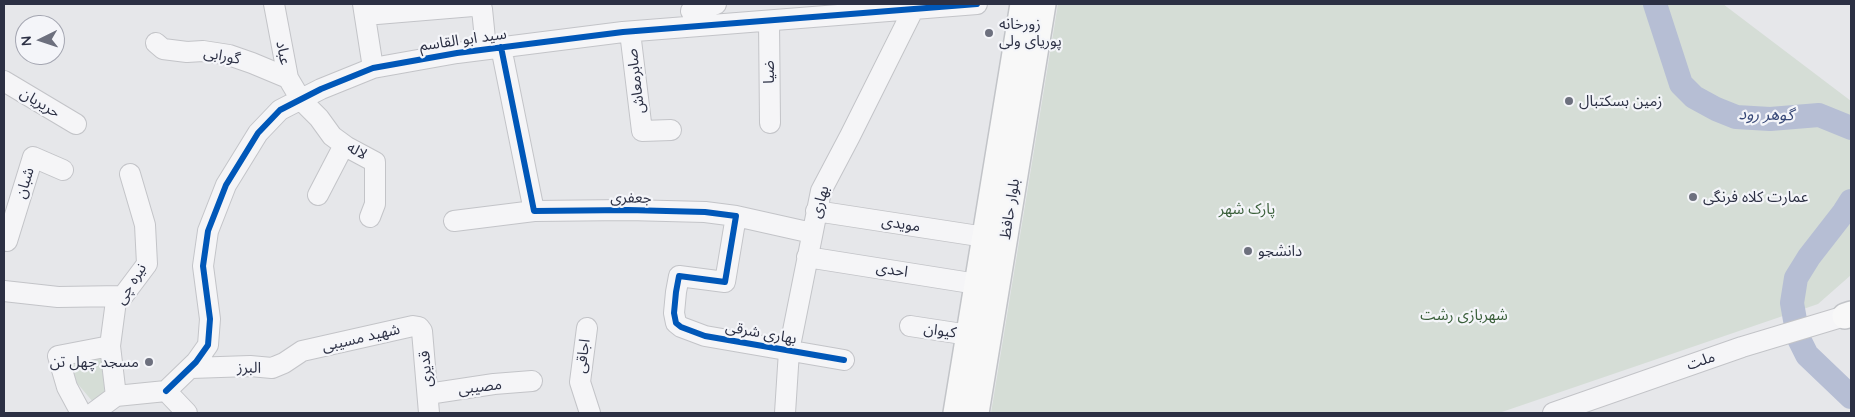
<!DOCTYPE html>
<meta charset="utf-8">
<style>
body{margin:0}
#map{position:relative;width:1855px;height:417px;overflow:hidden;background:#e6e7ea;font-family:Quicksand,sans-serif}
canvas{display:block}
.frame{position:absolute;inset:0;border:5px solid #2c3044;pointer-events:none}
.north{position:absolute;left:15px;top:15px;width:50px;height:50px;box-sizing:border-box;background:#f4f5f9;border:1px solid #a4a6b1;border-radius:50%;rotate:266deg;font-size:14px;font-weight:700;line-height:20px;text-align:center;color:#2c3044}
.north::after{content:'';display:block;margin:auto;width:18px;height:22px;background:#6d707e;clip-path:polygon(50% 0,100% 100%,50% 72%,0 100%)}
</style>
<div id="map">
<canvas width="1855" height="417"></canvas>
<div class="frame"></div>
<div class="north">N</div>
</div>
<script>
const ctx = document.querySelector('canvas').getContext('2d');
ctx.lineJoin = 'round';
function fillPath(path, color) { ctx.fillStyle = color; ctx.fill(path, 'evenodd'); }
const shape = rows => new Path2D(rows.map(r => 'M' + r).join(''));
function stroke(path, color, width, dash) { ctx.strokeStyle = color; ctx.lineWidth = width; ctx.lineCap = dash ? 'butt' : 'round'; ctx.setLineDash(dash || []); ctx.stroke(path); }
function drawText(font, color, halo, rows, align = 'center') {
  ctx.font = font + ' Quicksand,"Noto Sans Arabic",sans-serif'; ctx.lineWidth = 4.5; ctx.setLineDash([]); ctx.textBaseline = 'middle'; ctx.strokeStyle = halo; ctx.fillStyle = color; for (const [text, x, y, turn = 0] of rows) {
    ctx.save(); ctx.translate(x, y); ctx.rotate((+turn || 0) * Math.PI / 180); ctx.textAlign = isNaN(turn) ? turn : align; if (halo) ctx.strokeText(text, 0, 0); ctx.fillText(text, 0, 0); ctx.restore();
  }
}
fillPath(shape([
 [1058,4,1723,4,1851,101,1851,275,1818,304,1499,413,991,413],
 [101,357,105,393,93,402,77,383,70,362]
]), '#d5ddd6');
stroke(shape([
 [1655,4,1681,84,1694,97,1716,109,1736,117,1770,119,1819,115,1851,128],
 [1851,201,1844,212,1809,257,1796,278,1792,303,1798,337,1807,355,1851,397]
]), '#b6bed4', 24);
const minor = shape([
 [274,4,288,78,301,100,319,118,332,136,347,147,375,162,375,204,370,217],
 [363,4,373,68],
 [472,4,473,6,482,9,486,49],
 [691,11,716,4],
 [365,15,473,6],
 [769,21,770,123],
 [630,32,642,131,671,130],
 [156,43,163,49,187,52,203,51,229,55,252,63,288,78],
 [501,47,534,211,628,210,705,212,736,216,725,282,679,276,676,292,674,313,676,323,681,327,705,336,844,360],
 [4,81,76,124],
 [318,195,344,145],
 [816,211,985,237],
 [736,216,812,233],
 [454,221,534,211],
 [7,241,33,157,63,170],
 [807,257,977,284],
 [4,291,58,297,123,296],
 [910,326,969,335],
 [587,328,580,382,590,413],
 [191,368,250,366,272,368,284,363,302,351,413,326,419,327,422,331,429,413],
 [166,391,196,362,208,345,210,319,203,266,208,231,226,185,258,133,280,110,321,89,373,68,457,53,623,32,977,4],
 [166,391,187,413],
 [428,394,494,384,532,381],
 [116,396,110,346,116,301,123,296,147,264,145,225,130,174],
 [81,413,67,387,58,356,110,346],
 [93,413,116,396,166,391],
 [785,413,789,351,821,191,850,136,916,4],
 [1553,413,1742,347,1845,316]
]);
const major = shape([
 [1845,316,1851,314],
 [956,413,1023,4],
 [976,413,1043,4]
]);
stroke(minor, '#c3c4c8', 22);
stroke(major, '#c2c4c8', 28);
stroke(minor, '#f5f5f7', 20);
stroke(major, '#f8f8f8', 25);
stroke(shape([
 [501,47,534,211,628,210,705,212,736,216,725,282,679,276,676,292,674,313,676,323,681,327,705,336,844,360],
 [166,391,196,362,208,345,210,319,203,266,208,231,226,185,258,133,280,110,321,89,373,68,457,53,623,32,977,4]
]), '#0057b8', 6);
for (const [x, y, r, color] of [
 [989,33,5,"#6d707e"],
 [1569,101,5,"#6d707e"],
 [1693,197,5,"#6d707e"],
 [1248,251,5,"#6d707e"],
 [149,362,5,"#6d707e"]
]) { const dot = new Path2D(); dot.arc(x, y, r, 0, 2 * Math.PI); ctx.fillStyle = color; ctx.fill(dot); stroke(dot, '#f4f5f9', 2); }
drawText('15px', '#2c3044', '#f4f5f9', [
 ["زورخانه",999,24],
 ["پوریای ولی",999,41],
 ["زمین بسکتبال",1579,101],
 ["عمارت کلاه فرنگی",1703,197],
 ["دانشجو",1258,251],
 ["مسجد چهل تن",139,362,"right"]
], 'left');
drawText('15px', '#2c3044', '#f4f5f9', [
 ["سید ابو القاسم",463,40,-8],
 ["عباد",283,53,79],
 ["گورابی",222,56,11],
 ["ضیا",769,72,-90],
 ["صابرمعاش",636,81,-97],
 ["حریریان",40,103,31],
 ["لاله",357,151,29],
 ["شبان",25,183,-73],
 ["جعفری",631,198,1],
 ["بهاری",820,202,-74],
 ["بلوار حافظ",1010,209,-81],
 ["مویدی",901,224,9],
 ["احدی",892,270,9],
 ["نیره چی",131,284,-58],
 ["کیوان",940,331,8],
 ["بهاری شرقی",761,333,10],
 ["شهید مسیبی",361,338,-13],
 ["اجاقی",583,356,-83],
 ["ملت",1701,361,-19],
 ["البرز",249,368,1],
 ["قدیری",426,369,-95],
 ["مصیبی",480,387,-7]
]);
drawText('15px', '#3a5f3a', '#f4f5f9', [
 ["پارک شهر",1247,209],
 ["شهربازی رشت",1464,315]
]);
drawText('italic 16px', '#374877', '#f4f5f9', [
 ["گوهر رود",1766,115,1]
]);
</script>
